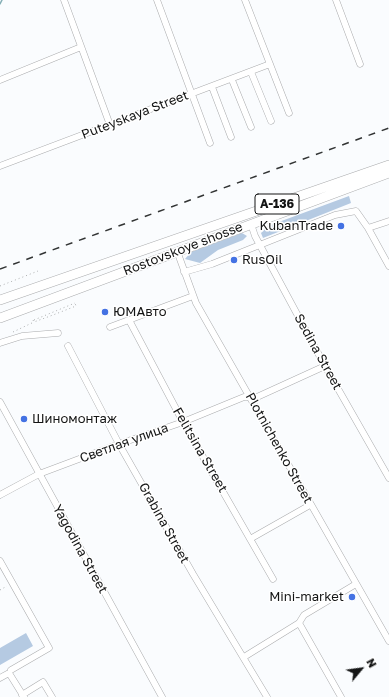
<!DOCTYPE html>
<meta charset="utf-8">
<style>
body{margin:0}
#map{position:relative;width:389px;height:697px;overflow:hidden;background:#fafcfe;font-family:"Golos Text",sans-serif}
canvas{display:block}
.north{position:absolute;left:341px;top:649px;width:40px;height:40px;-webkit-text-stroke:3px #fff;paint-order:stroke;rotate:61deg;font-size:11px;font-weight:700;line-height:16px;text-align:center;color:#141515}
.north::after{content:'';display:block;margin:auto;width:14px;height:18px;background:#141515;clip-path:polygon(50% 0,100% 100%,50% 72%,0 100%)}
</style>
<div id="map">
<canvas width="389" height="697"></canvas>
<div class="north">N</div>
</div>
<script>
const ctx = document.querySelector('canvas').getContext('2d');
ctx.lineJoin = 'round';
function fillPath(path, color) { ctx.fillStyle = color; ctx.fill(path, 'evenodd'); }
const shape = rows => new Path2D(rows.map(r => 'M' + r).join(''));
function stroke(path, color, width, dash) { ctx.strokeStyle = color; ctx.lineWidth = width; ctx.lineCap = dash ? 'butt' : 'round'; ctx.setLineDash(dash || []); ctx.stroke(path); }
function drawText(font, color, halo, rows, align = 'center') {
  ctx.font = font + ' "Golos Text",sans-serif'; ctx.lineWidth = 3; ctx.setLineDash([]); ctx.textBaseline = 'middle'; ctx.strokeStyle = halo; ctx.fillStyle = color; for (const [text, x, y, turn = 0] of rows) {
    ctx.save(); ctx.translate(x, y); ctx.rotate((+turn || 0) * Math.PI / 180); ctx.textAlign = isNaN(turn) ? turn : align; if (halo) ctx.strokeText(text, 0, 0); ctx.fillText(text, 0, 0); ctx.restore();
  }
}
fillPath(shape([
 [349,196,351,203,263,238,261,233,268,226],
 [242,233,247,236,243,240,218,250,200,263,185,259,191,252],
 [26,633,33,646,0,665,0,648]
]), '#b5cae2');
stroke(shape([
 [0,4,2,0]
]), '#85afb6', 1.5);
const minor = shape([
 [64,0,110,125],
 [157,0,210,143],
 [245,0,289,113],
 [336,0,360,64],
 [251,72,271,121],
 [0,80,81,47],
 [232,80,251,127],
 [212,87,231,137],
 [0,166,270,64],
 [251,224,255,236,325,366,389,478],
 [368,228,389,221],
 [177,251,196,303,389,641],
 [184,272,212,264,335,215,356,211,368,228,389,266],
 [129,320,183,422,273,579],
 [110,327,193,296],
 [0,343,22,336,58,333],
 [68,346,119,444,193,574,267,697],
 [0,402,162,697],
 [0,495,39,474,119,444,183,422,244,397,257,397,325,366],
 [250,539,310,505],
 [0,561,49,648,11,670],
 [299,623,341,697],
 [244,657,299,623,304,615,356,584],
 [0,678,9,673,24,697],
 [22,695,43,682,52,697]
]);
const highway = shape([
 [0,300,389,165],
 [0,318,389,173]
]);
stroke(minor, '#aaabad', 7);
stroke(highway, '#aaabad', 10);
stroke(shape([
 [0,286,38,271],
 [33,320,34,322,53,315,76,306,75,303],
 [34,320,75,303],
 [13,332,34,322],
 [0,590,7,586]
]), '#acaeaf', 1, [1, 3]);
stroke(minor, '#fff', 6);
stroke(highway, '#fff', 9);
stroke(shape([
 [0,269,389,128]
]), '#323434', 1.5, [7, 7]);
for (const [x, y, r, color] of [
 [341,226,4,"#4472e3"],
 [234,260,4,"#4472e3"],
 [105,312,4,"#4472e3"],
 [24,419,4,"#4472e3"],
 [352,597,4,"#4472e3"]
]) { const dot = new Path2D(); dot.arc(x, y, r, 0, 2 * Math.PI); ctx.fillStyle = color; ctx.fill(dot); stroke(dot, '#fff', 1.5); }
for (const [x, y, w] of [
 [277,204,44]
]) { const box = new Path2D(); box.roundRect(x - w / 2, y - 10, w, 20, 3); ctx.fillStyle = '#fff'; ctx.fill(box); stroke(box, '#141515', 1); }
drawText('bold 12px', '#141515', null, [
 ["А-136",277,204]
]);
drawText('13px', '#141515', '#fff', [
 ["Puteyskaya Street",135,115,-21],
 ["Rostovskoye shosse",183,249,-21],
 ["Sedina Street",318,352,61],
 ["Светлая улица",124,443,-20],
 ["Plotnichenko Street",279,448,61],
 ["Felitsina Street",200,450,60],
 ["Grabina Street",164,523,61],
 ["Yagodina Street",80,549,61]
]);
drawText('13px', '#141515', '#fff', [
 ["KubanTrade",333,226,"right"],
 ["RusOil",242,260],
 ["ЮМАвто",113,312],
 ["Шиномонтаж",32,419],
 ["Mini-market",344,597,"right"]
], 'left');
</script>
